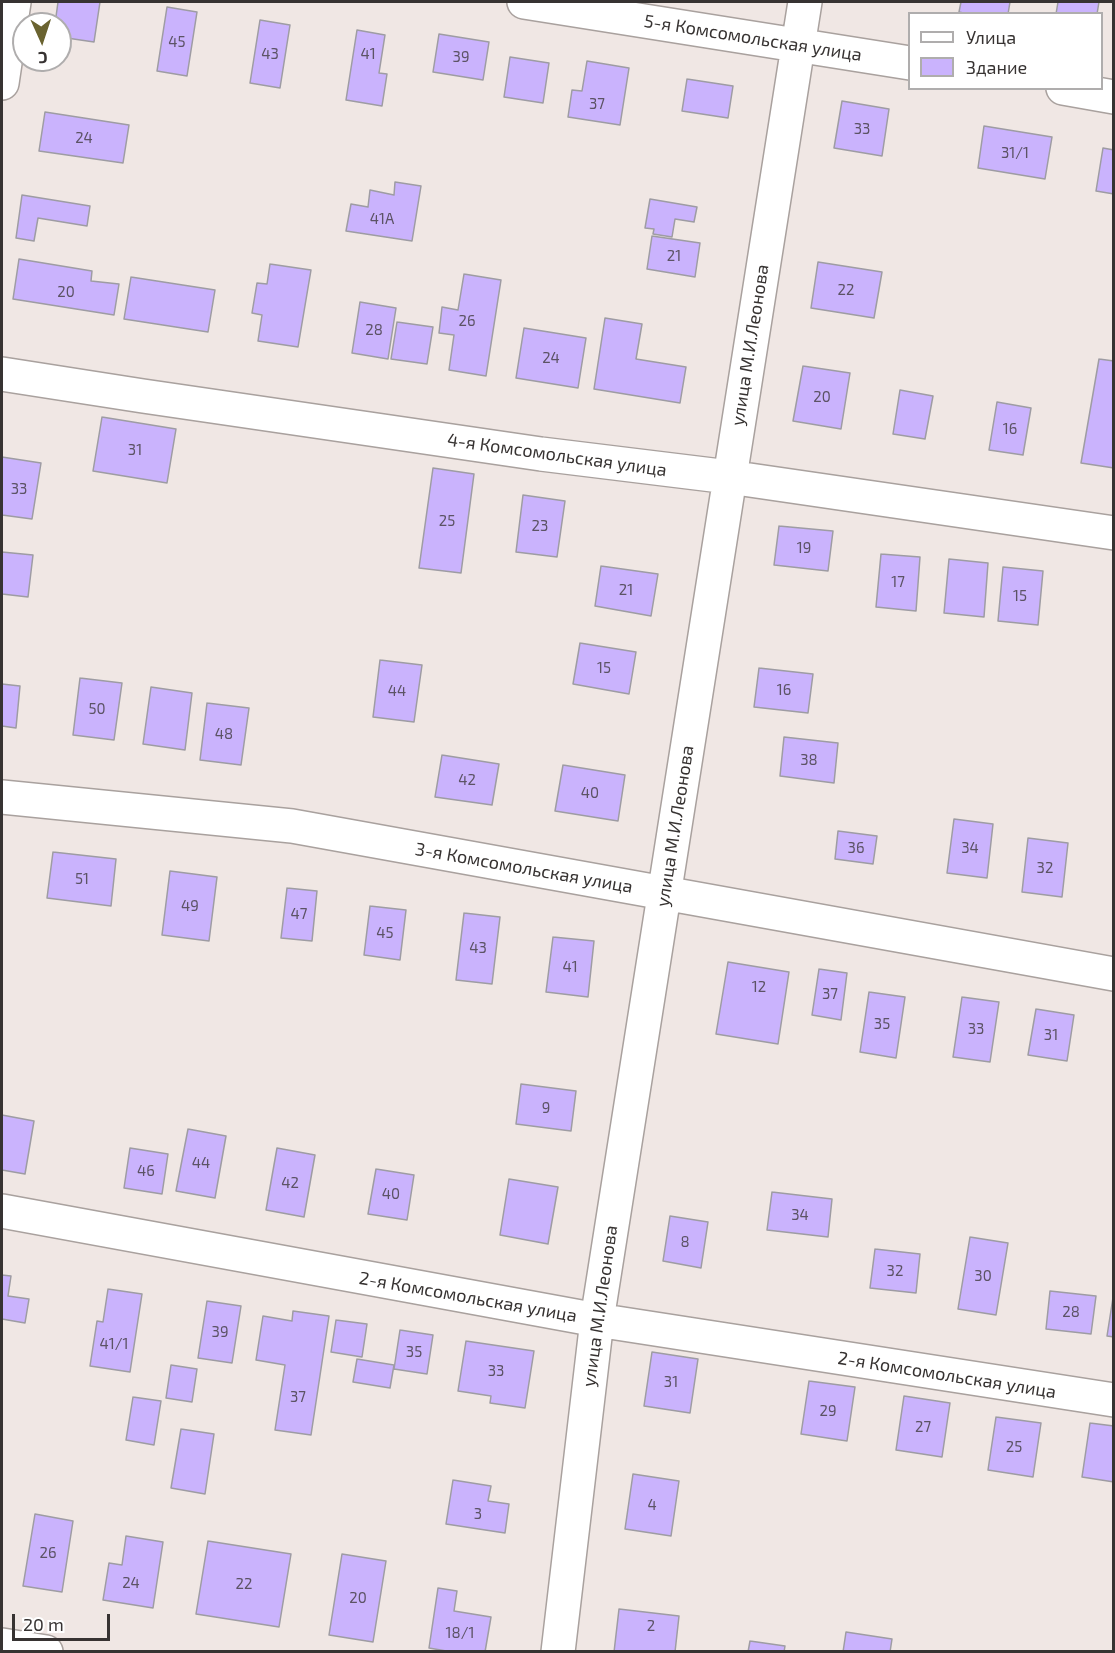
<!DOCTYPE html>
<meta charset="utf-8">
<style>
body{margin:0}
#map{position:relative;width:1115px;height:1653px;overflow:hidden;background:#f0e7e4;font-family:"Exo 2",sans-serif}
canvas{display:block}
.frame{position:absolute;inset:0;border:3px solid #373332;pointer-events:none}
.legend{position:absolute;left:908px;top:12px;width:195px;height:78px;box-sizing:border-box;background:#fff;border:2px solid #afadad;margin:0;padding:8px 10px;list-style:none;font-size:18px;color:#373332}
.legend li{display:flex;align-items:center;gap:12px;height:30px}
.legend b{width:30px;border:2px solid #afadad}
.north{position:absolute;left:12px;top:12px;width:60px;height:60px;box-sizing:border-box;background:#fff;border:2px solid #afadad;border-radius:50%;rotate:177deg;font-size:16px;font-weight:700;line-height:24px;text-align:center;color:#373332}
.north::after{content:'';display:block;margin:auto;width:21px;height:27px;background:#6a6330;clip-path:polygon(50% 0,100% 100%,50% 72%,0 100%)}
.scale{position:absolute;left:12px;top:1614px;width:98px;height:27px;box-sizing:border-box;border:3px solid #373332;border-top:0;padding-left:8px;font-size:18px;line-height:21px;white-space:nowrap;color:#373332;-webkit-text-stroke:4px #fff;paint-order:stroke}
</style>
<div id="map">
<canvas width="1115" height="1653"></canvas>
<div class="frame"></div>
<ul class="legend">
<li><b style="height:8px;background:#fff"></b>Улица</li>
<li><b style="height:16px;background:#cab3fd"></b>Здание</li>
</ul>
<div class="north">С</div>
<div class="scale">20 m</div>
</div>
<script>
const ctx = document.querySelector('canvas').getContext('2d');
ctx.lineJoin = 'round';
function fillPath(path, color) { ctx.fillStyle = color; ctx.fill(path, 'evenodd'); }
const shape = rows => new Path2D(rows.map(r => 'M' + r).join(''));
function stroke(path, color, width, dash) { ctx.strokeStyle = color; ctx.lineWidth = width; ctx.lineCap = dash ? 'butt' : 'round'; ctx.setLineDash(dash || []); ctx.stroke(path); }
function drawText(font, color, halo, rows, align = 'center') {
  ctx.font = font + ' "Exo 2",sans-serif'; ctx.lineWidth = 4.5; ctx.setLineDash([]); ctx.textBaseline = 'middle'; ctx.strokeStyle = halo; ctx.fillStyle = color; for (const [text, x, y, turn = 0] of rows) {
    ctx.save(); ctx.translate(x, y); ctx.rotate((+turn || 0) * Math.PI / 180); ctx.textAlign = isNaN(turn) ? turn : align; if (halo) ctx.strokeText(text, 0, 0); ctx.fillText(text, 0, 0); ctx.restore();
  }
}
const building = shape([
 [58,2,100,2,94,42,60,37,60,24,55,24,58,2],
 [961,2,1010,2,1008,14,968,14,959,12,961,2],
 [1058,2,1099,2,1097,14,1056,14,1058,2],
 [167,7,197,12,187,76,157,71,167,7],
 [260,20,290,25,280,88,250,83,260,20],
 [357,30,385,35,379,73,387,74,382,106,346,100,357,30],
 [439,34,489,42,483,80,433,72,439,34],
 [510,57,549,63,543,103,504,97,510,57],
 [587,61,629,68,620,125,568,117,572,90,582,91,587,61],
 [687,79,733,86,728,118,682,111,687,79],
 [842,101,889,109,882,156,834,148,842,101],
 [45,112,129,125,123,163,39,151,45,112],
 [984,126,1052,137,1045,179,978,168,984,126],
 [1103,148,1114,150,1114,194,1096,191,1103,148],
 [395,182,421,186,412,241,346,231,351,204,368,207,370,190,394,195,395,182],
 [22,195,90,206,87,226,38,218,34,241,16,238,22,195],
 [650,199,697,207,694,222,675,219,672,237,653,234,654,229,645,228,650,199],
 [652,236,700,243,695,277,647,269,652,236],
 [19,259,92,271,91,281,119,284,114,315,13,299,19,259],
 [818,262,882,272,874,318,811,308,818,262],
 [270,264,311,270,298,347,258,341,262,315,252,313,257,283,267,284,270,264],
 [464,274,501,280,486,376,449,370,454,335,439,333,442,307,458,310,464,274],
 [131,277,215,290,208,332,124,319,131,277],
 [360,302,396,308,388,359,352,353,360,302],
 [605,318,642,324,636,359,686,367,680,403,594,389,605,318],
 [397,322,433,327,427,364,391,359,397,322],
 [524,328,586,338,578,388,516,378,524,328],
 [1099,359,1114,361,1114,468,1081,463,1099,359],
 [803,366,850,373,841,429,793,421,803,366],
 [900,390,933,396,925,439,893,434,900,390],
 [997,402,1031,408,1023,455,989,450,997,402],
 [102,417,176,429,167,483,93,471,102,417],
 [2,457,41,463,32,519,2,515,2,457],
 [433,468,474,474,461,573,419,568,433,468],
 [523,495,565,501,557,557,516,552,523,495],
 [779,526,833,531,828,571,774,565,779,526],
 [2,552,33,555,28,597,2,594,2,552],
 [881,554,920,557,916,611,876,607,881,554],
 [949,559,988,563,984,617,944,613,949,559],
 [601,566,658,574,651,616,595,606,601,566],
 [1003,567,1043,571,1038,625,998,621,1003,567],
 [580,643,636,652,629,694,573,684,580,643],
 [380,660,422,665,414,722,373,717,380,660],
 [759,668,813,674,808,713,754,707,759,668],
 [80,678,122,683,114,740,73,735,80,678],
 [2,684,20,686,16,728,2,726,2,684],
 [151,687,192,693,185,750,143,744,151,687],
 [207,703,249,708,241,765,200,760,207,703],
 [784,737,838,743,834,783,780,776,784,737],
 [442,755,499,764,492,805,435,797,442,755],
 [563,765,625,775,618,821,555,811,563,765],
 [954,819,993,824,987,878,947,873,954,819],
 [838,831,877,836,873,864,835,859,838,831],
 [1028,838,1068,843,1062,897,1022,892,1028,838],
 [53,852,116,859,111,906,47,898,53,852],
 [170,871,217,877,209,941,162,935,170,871],
 [287,888,317,891,312,941,281,938,287,888],
 [370,906,406,910,400,960,364,955,370,906],
 [464,913,500,917,492,984,456,980,464,913],
 [553,937,594,941,588,997,546,992,553,937],
 [728,962,789,972,778,1044,716,1034,728,962],
 [819,969,847,973,841,1020,812,1015,819,969],
 [869,992,905,997,896,1058,860,1052,869,992],
 [962,997,999,1002,990,1062,953,1057,962,997],
 [1036,1009,1074,1015,1067,1061,1028,1055,1036,1009],
 [521,1084,576,1091,571,1131,516,1124,521,1084],
 [2,1115,34,1121,25,1174,2,1170,2,1115],
 [188,1129,226,1136,215,1198,176,1191,188,1129],
 [130,1148,168,1154,162,1194,124,1188,130,1148],
 [277,1148,315,1155,304,1217,266,1210,277,1148],
 [376,1169,414,1175,407,1220,368,1214,376,1169],
 [509,1179,558,1187,548,1244,500,1235,509,1179],
 [772,1192,832,1199,828,1237,767,1230,772,1192],
 [670,1216,708,1222,701,1268,663,1261,670,1216],
 [970,1237,1008,1243,996,1315,958,1309,970,1237],
 [875,1249,920,1254,916,1293,870,1288,875,1249],
 [2,1275,11,1276,8,1296,29,1299,25,1323,2,1319,2,1275],
 [108,1289,142,1294,130,1372,90,1366,97,1321,103,1322,108,1289],
 [1050,1291,1096,1296,1091,1334,1046,1329,1050,1291],
 [1114,1291,1114,1337,1107,1336,1114,1291],
 [207,1301,241,1306,232,1363,198,1358,207,1301],
 [293,1311,329,1316,311,1435,275,1430,285,1365,256,1360,263,1316,292,1321,293,1311],
 [336,1320,367,1324,362,1357,331,1352,336,1320],
 [400,1330,433,1335,427,1374,394,1369,400,1330],
 [466,1341,534,1351,525,1408,490,1403,491,1396,458,1391,466,1341],
 [652,1352,698,1359,690,1413,644,1406,652,1352],
 [357,1359,394,1365,390,1388,353,1382,357,1359],
 [171,1365,197,1369,192,1402,166,1398,171,1365],
 [809,1381,855,1387,847,1441,801,1434,809,1381],
 [904,1396,950,1403,942,1457,896,1450,904,1396],
 [133,1397,161,1401,154,1445,126,1440,133,1397],
 [996,1417,1041,1423,1033,1477,988,1470,996,1417],
 [1090,1423,1114,1426,1114,1482,1082,1477,1090,1423],
 [181,1429,214,1434,205,1494,171,1488,181,1429],
 [633,1474,679,1481,671,1536,625,1529,633,1474],
 [453,1480,491,1486,488,1501,509,1504,505,1533,446,1524,453,1480],
 [35,1514,73,1521,62,1592,23,1586,35,1514],
 [126,1536,163,1542,153,1608,103,1600,109,1563,122,1565,126,1536],
 [208,1541,291,1554,279,1627,196,1614,208,1541],
 [342,1554,386,1561,373,1642,329,1635,342,1554],
 [438,1588,457,1591,454,1611,491,1617,485,1652,452,1652,429,1648,438,1588],
 [619,1609,679,1616,675,1652,614,1652,619,1609],
 [846,1632,892,1639,890,1652,843,1652,846,1632],
 [750,1641,785,1646,784,1652,748,1652,750,1641]
]);
fillPath(building, '#cab3fd');
stroke(building, '#9e9ca3', 1.5);
const minor = shape([
 [524,2,910,63],
 [1063,88,1114,97],
 [2,374,143,396,541,454,729,477,1114,533],
 [2,797,292,826,1114,974],
 [2,1211,597,1320,1114,1400],
 [2,1645,46,1652],
 [558,1652,597,1320,805,2]
]);
const major = shape([
 [2,83,14,2]
]);
stroke(minor, '#a9a19e', 36);
stroke(major, '#a9a19e', 36);
stroke(minor, '#fff', 33);
stroke(major, '#fff', 33);
drawText('15px', '#5c5365', null, [
 ["45",177,42],
 ["43",270,54],
 ["41",368,54],
 ["39",461,57],
 ["37",597,104],
 ["33",862,129],
 ["24",84,138],
 ["31/1",1015,153],
 ["41А",382,219],
 ["21",674,256],
 ["22",846,290],
 ["20",66,292],
 ["26",467,321],
 ["28",374,330],
 ["24",551,358],
 ["20",822,397],
 ["16",1010,429],
 ["31",135,450],
 ["33",19,489],
 ["25",447,521],
 ["23",540,526],
 ["19",804,548],
 ["17",898,582],
 ["21",626,590],
 ["15",1020,596],
 ["15",604,668],
 ["16",784,690],
 ["44",397,691],
 ["50",97,709],
 ["48",224,734],
 ["38",809,760],
 ["42",467,780],
 ["40",590,793],
 ["36",856,848],
 ["34",970,848],
 ["32",1045,868],
 ["51",82,879],
 ["49",190,906],
 ["47",299,914],
 ["45",385,933],
 ["43",478,948],
 ["41",570,967],
 ["12",759,987],
 ["37",830,994],
 ["35",882,1024],
 ["33",976,1029],
 ["31",1051,1035],
 ["9",546,1108],
 ["44",201,1163],
 ["46",146,1171],
 ["42",290,1183],
 ["40",391,1194],
 ["34",800,1215],
 ["8",685,1242],
 ["32",895,1271],
 ["30",983,1276],
 ["28",1071,1312],
 ["39",220,1332],
 ["41/1",114,1344],
 ["35",414,1352],
 ["33",496,1371],
 ["31",671,1382],
 ["37",298,1397],
 ["29",828,1411],
 ["27",923,1427],
 ["25",1014,1447],
 ["4",652,1505],
 ["3",478,1514],
 ["26",48,1553],
 ["24",131,1583],
 ["22",244,1584],
 ["20",358,1598],
 ["2",651,1626],
 ["18/1",460,1633]
]);
drawText('18px', '#373332', '#fff', [
 ["5-я Комсомольская улица",753,38,9],
 ["улица М.И.Леонова",750,345,-81],
 ["4-я Комсомольская улица",557,455,8],
 ["улица М.И.Леонова",675,826,-81],
 ["3-я Комсомольская улица",524,868,10],
 ["2-я Комсомольская улица",468,1297,10],
 ["улица М.И.Леонова",600,1306,-82],
 ["2-я Комсомольская улица",947,1375,9]
]);
</script>
